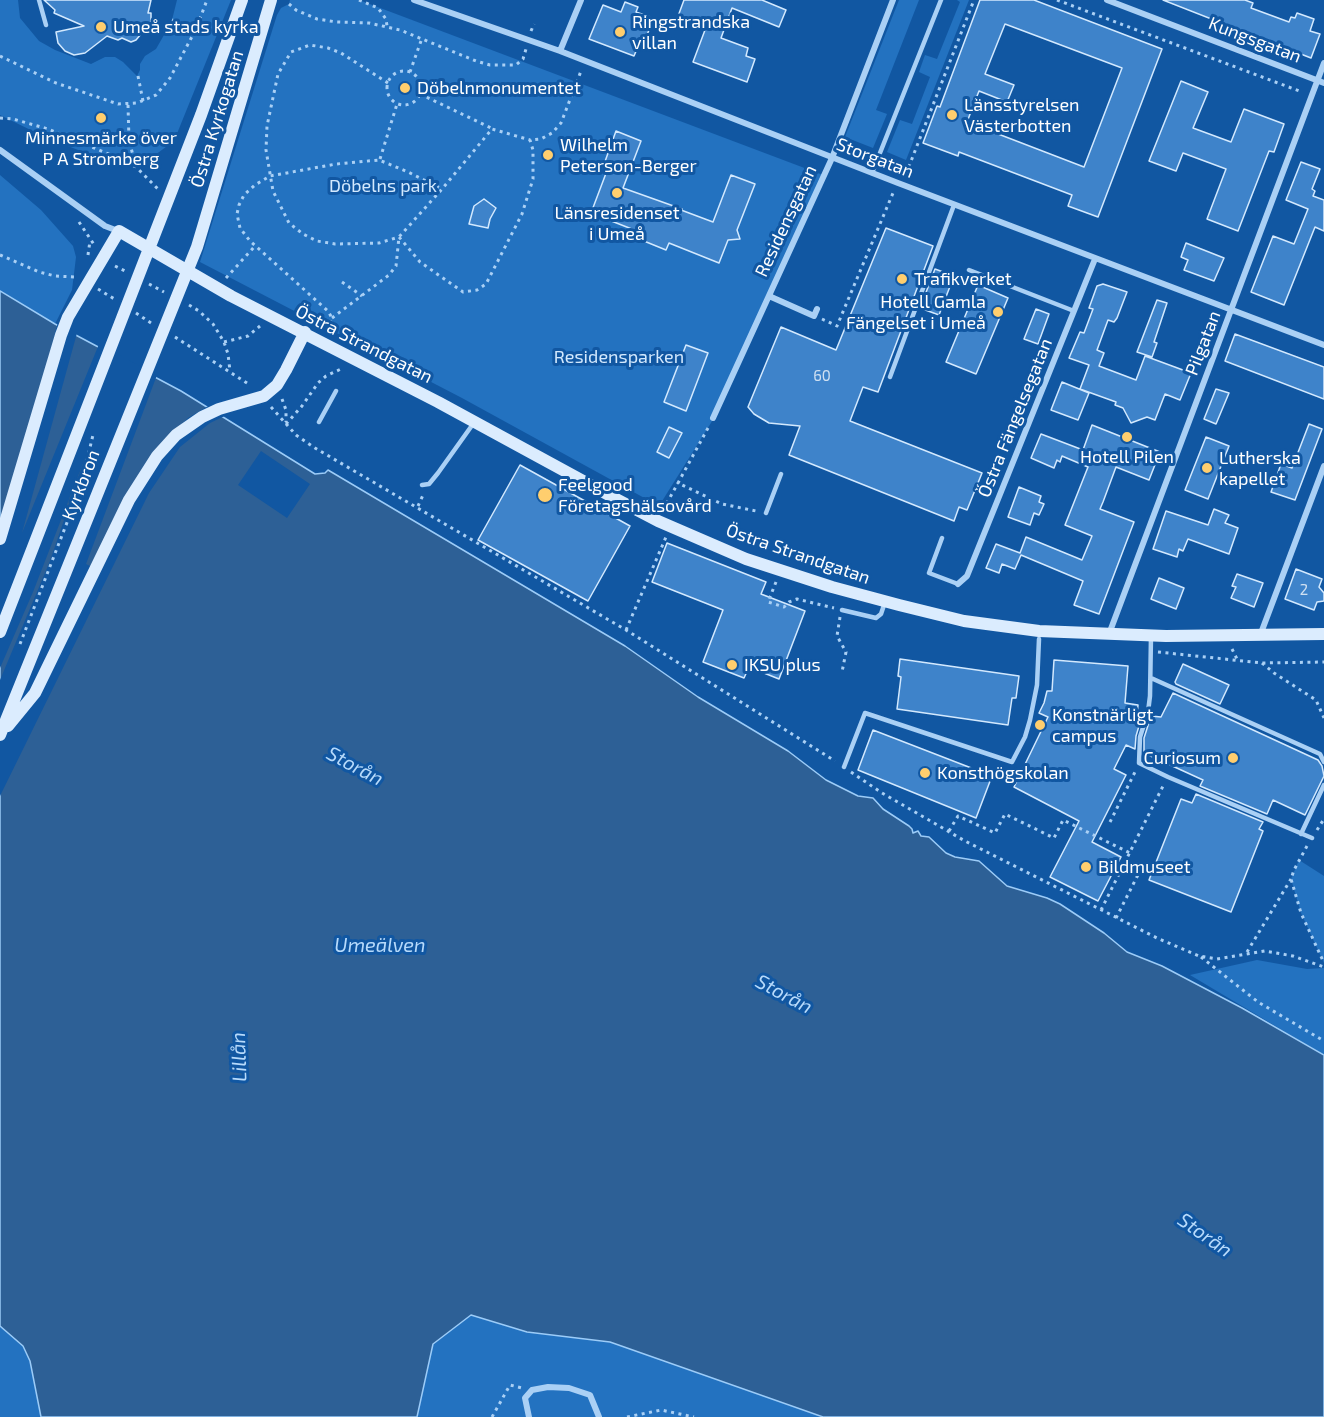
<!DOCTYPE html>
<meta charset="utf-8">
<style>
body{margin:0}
canvas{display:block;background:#1157a2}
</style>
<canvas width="1324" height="1417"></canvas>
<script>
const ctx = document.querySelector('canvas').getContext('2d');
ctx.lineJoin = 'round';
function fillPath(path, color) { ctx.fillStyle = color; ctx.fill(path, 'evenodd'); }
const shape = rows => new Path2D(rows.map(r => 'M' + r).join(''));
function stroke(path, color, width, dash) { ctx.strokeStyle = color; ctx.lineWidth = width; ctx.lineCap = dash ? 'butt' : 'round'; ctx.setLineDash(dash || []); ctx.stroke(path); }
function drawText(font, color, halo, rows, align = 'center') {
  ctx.font = font + ' "Exo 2",sans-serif'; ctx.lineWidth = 6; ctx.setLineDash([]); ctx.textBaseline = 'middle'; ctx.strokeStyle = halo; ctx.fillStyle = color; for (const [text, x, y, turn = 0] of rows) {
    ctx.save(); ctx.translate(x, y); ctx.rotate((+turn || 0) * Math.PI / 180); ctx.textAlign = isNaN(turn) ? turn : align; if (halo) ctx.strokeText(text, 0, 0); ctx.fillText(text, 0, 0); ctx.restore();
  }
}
fillPath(shape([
 [0,0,18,0,20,18,39,41,55,50,91,64,105,57,115,57,123,62,137,76,140,70,140,64,145,56,156,49,164,35,172,20,177,0,231,0,174,141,155,155,112,163,47,138,0,115],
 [290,0,359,0,823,175,714,418,659,506,462,398,200,262,277,15,281,8,289,4],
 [899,0,919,0,876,110,887,114,873,148,845,137],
 [957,0,969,0,906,160,887,152,900,120,912,124,930,77,919,72,925,55,937,59,960,2],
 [0,175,41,210,73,246,76,257,72,290,55,324,0,291],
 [1299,860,1324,876,1324,963,1301,913,1291,879],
 [1257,960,1307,969,1324,968,1324,1055,1190,975],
 [471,1315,527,1332,610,1342,823,1417,417,1417,433,1343],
 [0,1326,23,1346,30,1361,41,1417,0,1417]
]), '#2372c0');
const water = shape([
 [0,291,55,324,181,391,315,474,325,473,328,470,625,646,698,697,788,751,826,780,858,796,873,798,883,809,909,826,912,829,913,833,918,831,921,836,929,837,946,853,955,857,979,861,1007,886,1047,898,1060,904,1104,933,1127,952,1162,966,1242,1008,1324,1055,1324,1417,823,1417,610,1342,527,1332,471,1315,433,1344,417,1417,41,1417,30,1361,23,1346,0,1326,0,291]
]);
fillPath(water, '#2d6096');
stroke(water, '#9cccf8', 1.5);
fillPath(shape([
 [58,322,77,333,22,533,99,344,157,375,86,564,92,567,162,444,188,418,210,405,227,415,210,423,180,447,149,493,0,796,0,680,50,561,87,453,33,592,0,668,0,538],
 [261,451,310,484,287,518,238,485]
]), '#1157a2');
const building = shape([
 [44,0,151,0,148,13,151,13,151,22,136,40,131,42,122,38,118,40,107,36,85,53,74,55,65,51,58,43,56,32,84,26,54,13,55,10,44,0],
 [684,0,762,0,786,10,779,27,732,8,721,38,748,48,746,56,755,59,747,82,693,62,705,30,677,19,684,0],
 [980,0,1034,0,1162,49,1098,217,1068,206,1072,195,959,152,958,156,923,143,937,106,940,107,980,0],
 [1005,24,1122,68,1084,167,967,122,979,91,1007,102,1014,85,985,74,1005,24],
 [1163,0,1245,0,1253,3,1251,8,1289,22,1291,17,1295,18,1297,13,1314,19,1310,31,1320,34,1311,58,1163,0],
 [625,2,638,7,636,12,650,17,647,23,651,25,643,45,639,44,634,56,589,39,603,5,621,12,625,2],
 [1181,81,1208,92,1193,128,1231,142,1244,109,1284,124,1274,152,1269,151,1238,231,1207,219,1226,169,1183,153,1176,171,1149,161,1181,81],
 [616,131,641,141,623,188,682,209,681,210,713,222,731,175,755,184,737,230,740,239,728,240,719,263,669,243,666,250,639,239,642,233,591,213,608,168,603,167,616,131],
 [1301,162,1320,169,1312,189,1315,191,1313,196,1324,200,1324,231,1315,227,1284,305,1251,292,1273,236,1294,244,1308,209,1286,200,1301,162],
 [484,199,496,208,490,219,488,228,469,224,474,206,484,199],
 [886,228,933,246,878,392,863,387,850,421,982,473,967,510,959,507,954,521,789,455,800,426,769,423,754,414,748,407,781,327,836,350,886,228],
 [1186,243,1224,258,1214,281,1184,270,1188,260,1181,257,1186,243],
 [935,269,954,276,939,315,920,308,935,269],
 [1103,284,1127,292,1117,318,1114,322,1108,320,1097,350,1104,353,1099,366,1136,380,1145,356,1191,373,1180,400,1165,394,1155,420,1147,417,1131,423,1123,408,1115,405,1116,402,1080,389,1089,365,1069,358,1080,332,1084,333,1093,309,1089,308,1097,286,1103,284],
 [978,285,1008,298,976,374,946,362,978,285],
 [1157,300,1167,303,1154,342,1157,343,1152,357,1137,352,1157,300],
 [1036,309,1049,314,1038,344,1024,339,1036,309],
 [1235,334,1324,367,1324,399,1225,361,1235,334],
 [686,345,708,353,686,411,664,402,686,345],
 [1062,382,1089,393,1078,420,1051,410,1062,382],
 [1216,389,1229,393,1216,424,1204,419,1216,389],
 [1309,424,1322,429,1295,500,1271,492,1281,464,1292,468,1309,424],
 [1092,425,1160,452,1149,480,1116,467,1103,502,1100,509,1134,522,1099,614,1074,605,1083,581,1021,555,1015,569,1002,564,999,573,986,568,996,544,1020,553,1026,537,1082,560,1092,536,1065,525,1088,467,1062,456,1060,462,1057,460,1054,468,1031,458,1041,434,1083,450,1092,425],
 [669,427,682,433,669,458,657,452,669,427],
 [1206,437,1229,446,1208,499,1185,490,1206,437],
 [520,465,630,526,588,601,478,540,520,465],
 [1019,487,1041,496,1039,502,1044,504,1039,515,1034,513,1030,525,1008,517,1019,487],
 [1214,509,1229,515,1225,523,1238,528,1229,554,1188,539,1183,551,1179,549,1177,557,1153,549,1166,511,1208,525,1214,509],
 [667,543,766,582,761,594,805,611,779,679,749,667,744,678,703,662,723,610,652,582,667,543],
 [1296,569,1322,579,1319,587,1324,593,1324,601,1317,602,1314,610,1285,599,1296,569],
 [1237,574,1263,583,1254,607,1231,598,1236,587,1232,586,1237,574],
 [1159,578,1184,588,1176,609,1151,599,1159,578],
 [900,659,1019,676,1016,698,1012,698,1008,725,897,709,901,677,898,676,900,659],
 [1054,660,1128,666,1125,703,1138,705,1137,715,1142,716,1136,736,1135,749,1126,745,1114,769,1126,775,1092,842,1121,857,1098,901,1050,877,1079,821,1014,787,1048,717,1039,713,1044,703,1047,691,1052,691,1054,660],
 [1183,664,1229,685,1220,704,1176,684,1175,682,1183,664],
 [1173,693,1318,760,1322,766,1324,776,1305,815,1273,800,1267,814,1200,786,1203,780,1144,753,1144,738,1151,716,1161,717,1173,693],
 [873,730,992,776,976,818,858,770,873,730],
 [1196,794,1263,822,1259,829,1263,831,1231,912,1149,880,1181,799,1192,803,1196,794]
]);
fillPath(building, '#3e83ca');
stroke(building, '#d3e9fe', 1.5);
stroke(shape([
 [359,0,378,8,386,19,387,26],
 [1057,0,1302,92],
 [289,4,296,10,317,19,337,22,369,23,400,30,476,61,490,65,516,65,523,59,526,49],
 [172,20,196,29],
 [531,31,534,24],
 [0,56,56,83,118,104,137,103,156,95,170,78,196,29,207,0],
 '387 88a17 17 0 1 1 34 0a17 17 0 1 1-34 0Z',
 [410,72,422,38],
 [138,76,143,101],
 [388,83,341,53,328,48,310,45,291,52,278,74,267,126,266,150,273,191,289,223,303,234,317,241,335,244,379,243,399,237,420,262,463,292,477,290,486,284,522,214,533,179,533,150,530,140,541,139,552,133,561,123,581,71],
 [420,94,491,128],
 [128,105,129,140,136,167],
 [0,118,13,119,48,129,111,155,136,167,159,190],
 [380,159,397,104],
 [906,174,974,0],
 [79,222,95,246],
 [0,255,39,272,55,276,74,277],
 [88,255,90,241],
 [115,266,127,272],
 [226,278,255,246],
 [342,282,362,296],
 [149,284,164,292],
 [98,289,116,300],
 [189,305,199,311,213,324,224,342,228,354,230,371],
 [136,313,151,323],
 [332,318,389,275,396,266,399,237,442,189,492,129,530,140],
 [822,319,837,326,893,193],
 [327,330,332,318,328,311,250,241,240,228,237,214,239,205,244,195,255,185,270,176,336,164,379,160,408,172,442,189],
 [175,337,250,385],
 [224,342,248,336,260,326],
 [282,399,286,410,286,422],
 [271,407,296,435,315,448,626,630,835,761],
 [286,424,302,406,318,383,326,376,343,368],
 [708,428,678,483,722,504,756,511],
 [418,506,424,493],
 [663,510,678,483],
 [776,582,768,602,784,607,789,602,797,599,834,608],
 [840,617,837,636,846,652,842,672],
 [626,630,666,537],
 [20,644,80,489,93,435],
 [1232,649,1238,661],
 [1158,652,1262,663,1324,662],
 [1262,663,1274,673,1316,700,1324,718],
 [851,772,882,793,965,841,1157,938,1199,956,1217,959,1265,951,1293,956,1324,967],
 [1110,822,1136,770],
 [1317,830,1324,819],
 [949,831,958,816,995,833,1005,814,1054,838,1063,820,1130,853],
 [1307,846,1294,870,1291,879,1301,913,1324,963],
 [1101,910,1163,786],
 [1116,918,1143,865],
 [1247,952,1291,879],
 [1201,957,1258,1002,1324,1041],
 [492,1417,510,1385,522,1388],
 [627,1417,661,1410,694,1417]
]), '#aad0f5', 3, [3, 4.5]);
stroke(shape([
 [39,0,46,25],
 [872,173,941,0],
 [969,270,1074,311],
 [890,377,954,205],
 [319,422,336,391],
 [422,485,429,484,438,473,473,424],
 [766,513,781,474],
 [942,538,929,573,958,584],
 [842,610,876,618,881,614,885,602],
 [1151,636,1150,696,1148,712,1140,737,1139,763,1168,777,1312,838],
 [1151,678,1320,754,1324,762],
 [844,767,865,713,1012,762,1025,737,1030,720,1037,685,1039,639],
 [1301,834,1324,785]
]), '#aad0f5', 4.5);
stroke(shape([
 [414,0,560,51,898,183,1324,345],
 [1107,0,1324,83],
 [560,51,581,0],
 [0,150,105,226,118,231],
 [769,296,814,316,817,309],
 [713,418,832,158,893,0],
 [958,584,967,576,1095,259],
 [1261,633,1324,466],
 [1109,634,1324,63],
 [529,1417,525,1398,532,1390,548,1387,569,1388,590,1395,599,1417]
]), '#aad0f5', 6);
stroke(shape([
 [0,539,61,335,68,317,119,231,231,296,438,402,618,500,658,521,746,559,832,587,899,605,964,621,1039,631,1166,636,1324,634],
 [0,632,201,115,242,0],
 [8,726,35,693,129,500,157,456,176,435,202,417,219,409,264,396,277,385,286,370,305,332],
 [0,735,197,247,271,0]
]), '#dbecfe', 12);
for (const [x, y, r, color] of [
 [101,27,6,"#ffce6e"],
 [620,32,6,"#ffce6e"],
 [405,88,6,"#ffce6e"],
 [952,115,6,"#ffce6e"],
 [101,118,6,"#ffce6e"],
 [548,155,6,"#ffce6e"],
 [617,193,6,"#ffce6e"],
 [902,279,6,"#ffce6e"],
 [998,312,6,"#ffce6e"],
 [1127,437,6,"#ffce6e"],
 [1207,468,6,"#ffce6e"],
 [545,495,8,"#ffce6e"],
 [732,665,6,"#ffce6e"],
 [1040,725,6,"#ffce6e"],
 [1233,758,6,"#ffce6e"],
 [925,773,6,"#ffce6e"],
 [1086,867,6,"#ffce6e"]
]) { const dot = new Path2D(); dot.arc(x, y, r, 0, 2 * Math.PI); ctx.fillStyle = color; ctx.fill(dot); stroke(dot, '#1157a2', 2); }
drawText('15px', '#cfe0f2', null, [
 ["60",822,376],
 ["2",1304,590]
]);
drawText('18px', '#fff', '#1157a2', [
 ["Ringstrandska",632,22],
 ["villan",632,43],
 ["Umeå stads kyrka",113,27],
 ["Döbelnmonumentet",417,88],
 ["Länsstyrelsen",964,105],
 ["Västerbotten",964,126],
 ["Minnesmärke över",101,138,"center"],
 ["P A Stromberg",101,159,"center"],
 ["Wilhelm",560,145],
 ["Peterson-Berger",560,166],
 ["Länsresidenset",617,213,"center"],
 ["i Umeå",617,234,"center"],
 ["Trafikverket",914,279],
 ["Hotell Gamla",986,302,"right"],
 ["Fängelset i Umeå",986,323,"right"],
 ["Hotell Pilen",1127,457,"center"],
 ["Lutherska",1219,458],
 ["kapellet",1219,479],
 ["Feelgood",558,485],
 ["Företagshälsovård",558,506],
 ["IKSU plus",744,665],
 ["Konstnärligt",1052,715],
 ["campus",1052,736],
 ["Curiosum",1221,758,"right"],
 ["Konsthögskolan",937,773],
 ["Bildmuseet",1098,867]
], 'left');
drawText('18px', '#fff', '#1157a2', [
 ["Kungsgatan",1255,40,21],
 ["Östra Kyrkogatan",217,119,-73],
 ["Storgatan",875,158,21],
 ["Residensgatan",786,221,-65],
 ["Pilgatan",1203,343,-69],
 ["Östra Strandgatan",364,344,27],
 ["Östra Fängelsegatan",1015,418,-68],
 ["Kyrkbron",81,485,-69],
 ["Östra Strandgatan",798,554,19]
]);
drawText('18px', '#d3e9fe', '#1157a2', [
 ["Döbelns park",383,186],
 ["Residensparken",619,357]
]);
drawText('italic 20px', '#b7dafb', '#1157a2', [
 ["Storån",355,766,28],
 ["Umeälven",380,945],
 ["Storån",784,994,28],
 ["Lillån",239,1057,-92],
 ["Storån",1205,1235,35]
]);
</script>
